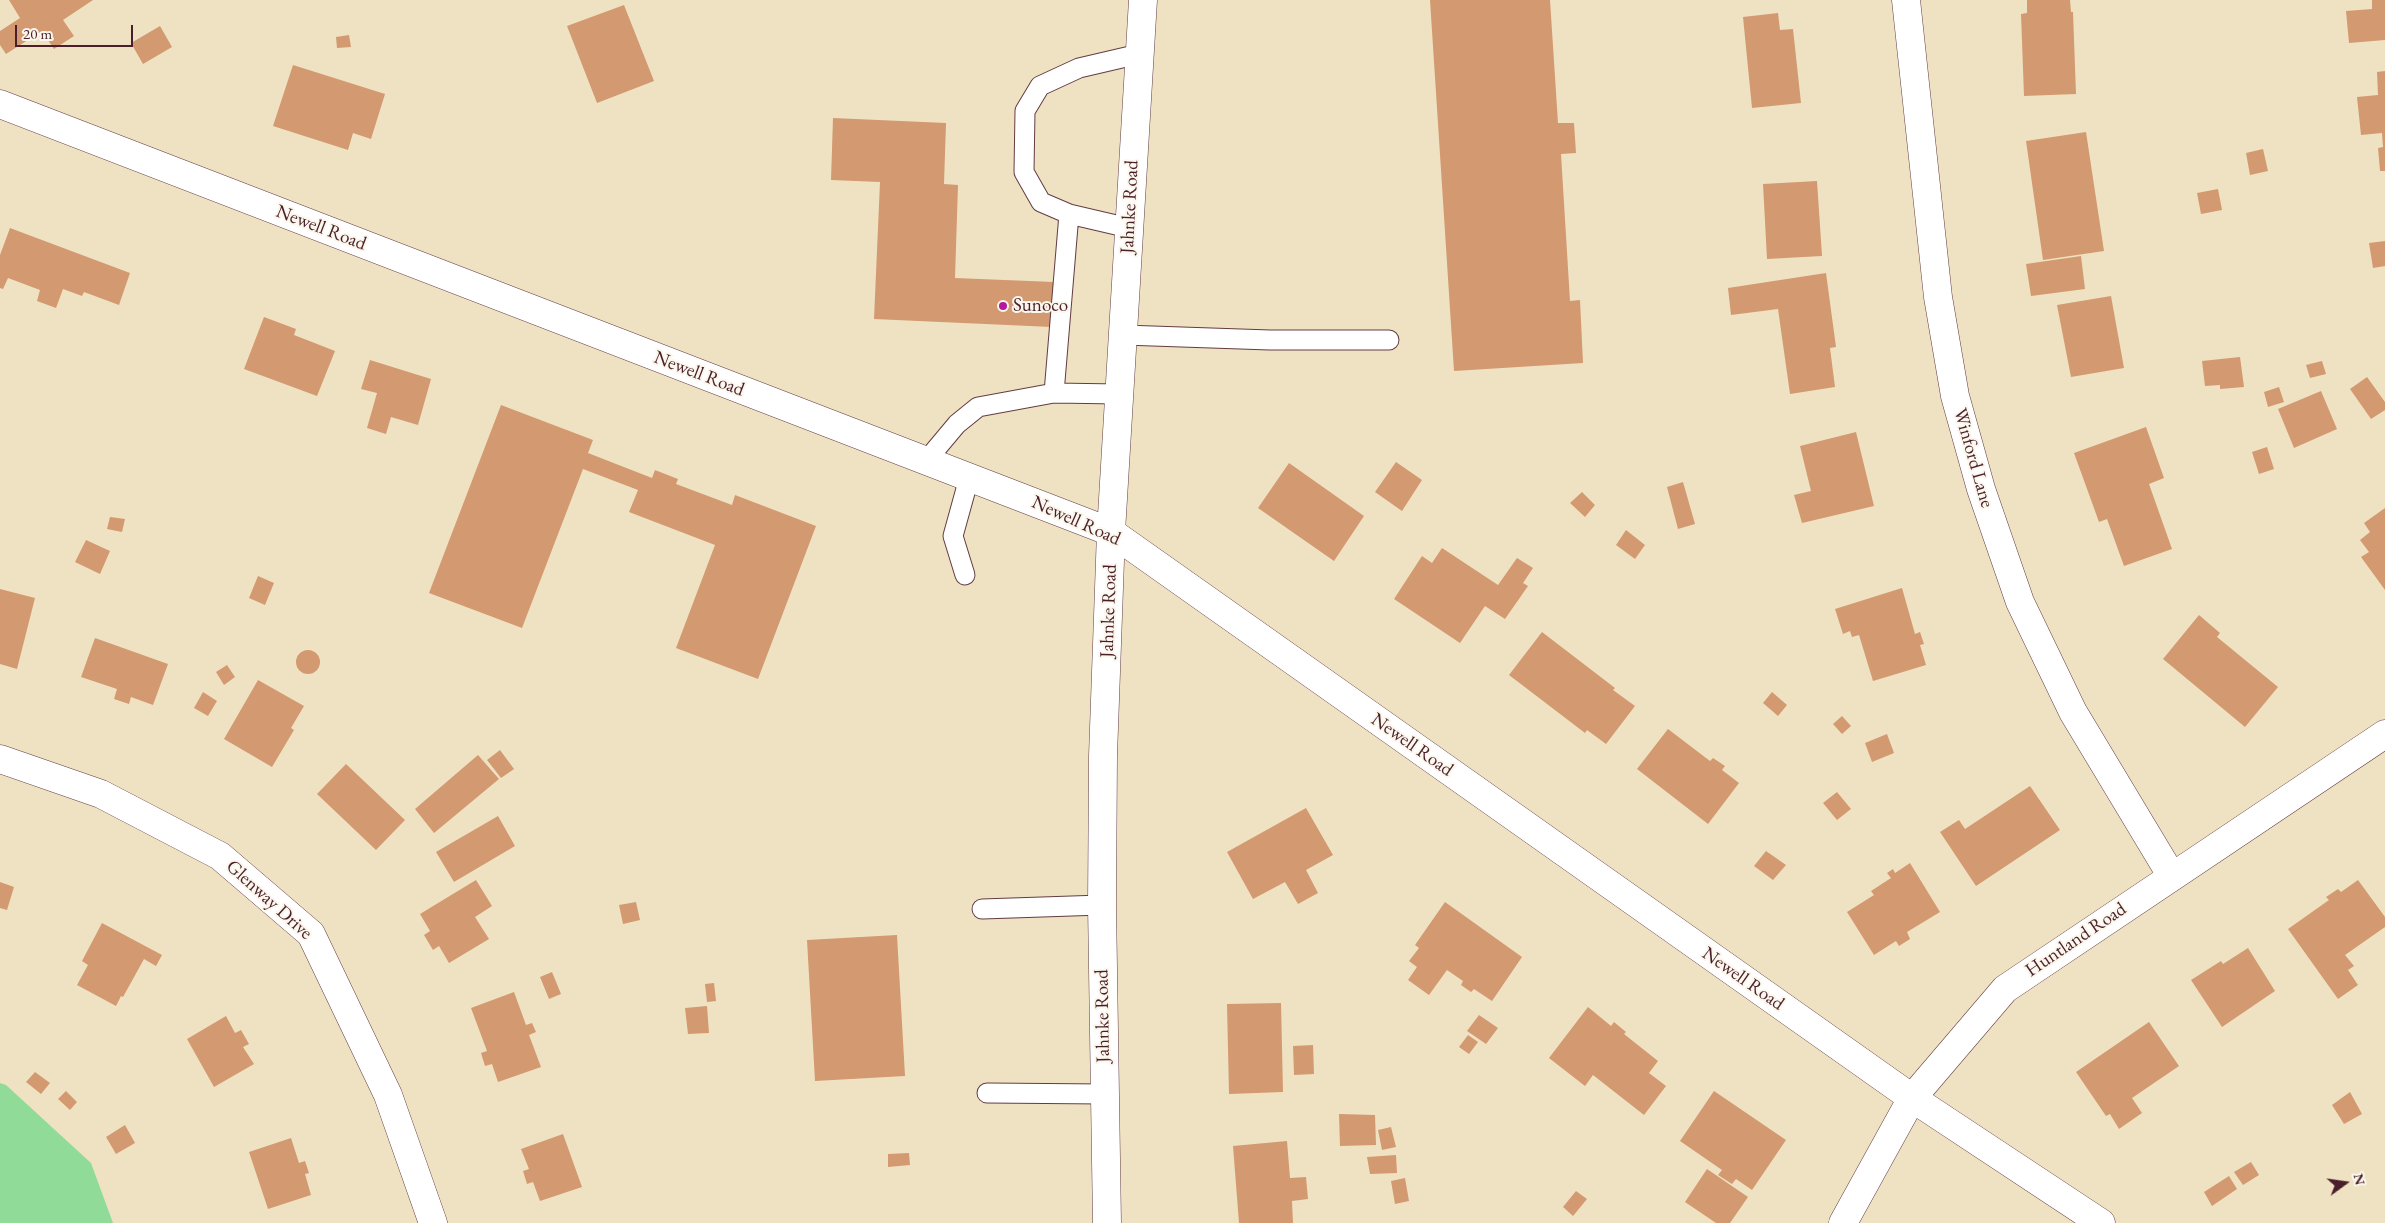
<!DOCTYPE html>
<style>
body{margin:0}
#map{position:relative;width:2385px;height:1223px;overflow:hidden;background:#efe2c2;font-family:"EB Garamond",serif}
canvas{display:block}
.north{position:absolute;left:2320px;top:1158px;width:50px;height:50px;-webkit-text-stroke:4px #fbf7ec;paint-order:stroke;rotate:76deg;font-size:14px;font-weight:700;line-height:20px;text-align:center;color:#4a1f2b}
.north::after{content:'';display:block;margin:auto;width:18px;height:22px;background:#4a1f2b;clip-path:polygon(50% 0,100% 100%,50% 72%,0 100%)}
.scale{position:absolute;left:15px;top:25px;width:118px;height:22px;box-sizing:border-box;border:2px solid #4a1f2b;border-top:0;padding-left:6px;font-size:15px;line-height:18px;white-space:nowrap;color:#4a1f2b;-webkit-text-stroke:4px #fbf7ec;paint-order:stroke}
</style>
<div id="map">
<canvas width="2385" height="1223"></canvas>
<div class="north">N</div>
<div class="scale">20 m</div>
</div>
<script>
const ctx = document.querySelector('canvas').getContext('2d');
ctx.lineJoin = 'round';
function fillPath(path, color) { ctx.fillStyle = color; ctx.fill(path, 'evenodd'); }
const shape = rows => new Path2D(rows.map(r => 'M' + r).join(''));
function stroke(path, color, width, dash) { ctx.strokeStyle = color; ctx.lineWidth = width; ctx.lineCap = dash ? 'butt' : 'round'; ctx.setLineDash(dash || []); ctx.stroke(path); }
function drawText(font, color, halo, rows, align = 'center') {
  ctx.font = font + ' "EB Garamond",serif'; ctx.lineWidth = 4; ctx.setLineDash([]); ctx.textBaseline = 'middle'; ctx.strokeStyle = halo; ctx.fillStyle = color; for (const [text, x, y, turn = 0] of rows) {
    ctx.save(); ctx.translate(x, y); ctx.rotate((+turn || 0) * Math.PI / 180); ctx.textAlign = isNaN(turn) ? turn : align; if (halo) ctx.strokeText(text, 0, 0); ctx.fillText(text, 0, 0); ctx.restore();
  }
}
fillPath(shape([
 [0,1083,6,1085,91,1163,113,1223,0,1223]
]), '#90db98');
fillPath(shape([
 [9,0,93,0,63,20,74,36,54,49,42,31,6,54,0,45,0,31,20,18],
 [1430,0,1550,0,1558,123,1574,123,1576,153,1561,154,1570,301,1580,300,1583,363,1454,371],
 [2027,0,2070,0,2071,12,2073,12,2076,94,2024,96,2021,14,2027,13],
 [2372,0,2385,0,2385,40,2349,43,2346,11,2372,9],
 [624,5,654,81,597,103,567,26],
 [1778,13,1780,30,1793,29,1801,103,1752,108,1743,17],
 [160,26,172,47,143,64,131,43],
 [349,35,351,47,337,48,336,37],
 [293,65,385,94,371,139,353,133,348,150,273,126],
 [2385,71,2385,171,2380,171,2378,148,2383,147,2382,133,2361,135,2357,97,2378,95,2377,72],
 [833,118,946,123,944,184,958,185,955,278,1054,282,1052,327,874,319,880,182,831,180],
 [2086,132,2104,251,2043,260,2026,141],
 [2263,149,2268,171,2250,175,2246,153],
 [1817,181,1822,256,1767,259,1763,184],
 [2218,189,2222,210,2201,214,2197,193],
 [10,228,130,273,119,305,84,292,82,296,63,289,56,308,37,301,40,290,8,278,3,289,0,288,0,255],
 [2385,241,2385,266,2373,268,2369,243],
 [2081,256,2085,289,2031,296,2026,264],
 [1826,273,1836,347,1830,348,1835,387,1790,394,1778,309,1731,315,1728,288],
 [2111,296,2124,368,2071,377,2057,305],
 [264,317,296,329,294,335,335,351,317,396,244,369],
 [2240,357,2244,387,2220,389,2220,385,2205,386,2202,361],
 [370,360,431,379,418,425,391,417,386,434,367,428,377,393,361,389],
 [2322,361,2326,374,2310,378,2306,365],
 [2367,377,2385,402,2385,410,2371,419,2350,389],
 [2279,387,2284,402,2268,407,2264,392],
 [2321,391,2337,429,2294,448,2278,409],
 [501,405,593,440,588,453,652,478,655,470,678,479,676,484,732,505,735,495,816,526,758,679,676,648,715,545,629,512,638,490,583,469,522,628,429,593],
 [2146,427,2164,478,2149,484,2172,549,2124,566,2107,519,2099,522,2074,453],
 [1856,432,1874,506,1802,523,1794,495,1811,491,1800,446],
 [2267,447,2274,469,2259,474,2252,452],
 [1396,462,1422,480,1402,511,1375,492],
 [1289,463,1364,516,1334,561,1258,508],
 [1683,482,1695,524,1678,529,1667,487],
 [1582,492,1595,505,1585,517,1570,503],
 [2385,508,2385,590,2361,557,2369,552,2360,540,2370,532,2364,523],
 [110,517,125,519,122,532,107,529],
 [1626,530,1645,545,1635,559,1616,545],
 [86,540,110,551,100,574,75,562],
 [1442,548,1498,585,1517,558,1533,568,1523,583,1528,586,1505,619,1485,606,1460,643,1394,599,1422,556,1432,563],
 [258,576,274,583,265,605,249,598],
 [1902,588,1915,634,1920,632,1924,644,1920,645,1926,665,1873,681,1859,635,1852,637,1850,631,1843,634,1835,609],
 [0,589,35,598,17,669,0,664],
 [2199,615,2220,633,2217,637,2278,687,2245,727,2163,659],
 [1542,632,1615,688,1613,690,1635,706,1606,744,1587,730,1585,733,1509,675],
 [95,638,168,664,153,705,131,697,129,704,114,699,117,689,81,677],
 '296 662a12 12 0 1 1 24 0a12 12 0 1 1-24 0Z',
 [227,665,235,677,224,685,216,672],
 [258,680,304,706,291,728,294,730,272,767,224,739],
 [203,692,217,701,208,716,194,708],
 [1772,692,1787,705,1778,716,1763,703],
 [1842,716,1851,726,1842,734,1833,724],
 [1668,729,1710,761,1713,758,1725,766,1722,770,1739,783,1708,824,1637,769],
 [1887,734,1894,753,1872,762,1865,743],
 [500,750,514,769,501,778,487,760],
 [478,755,499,779,434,833,415,809],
 [346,764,405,820,376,850,317,794],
 [2030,786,2060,830,1976,886,1940,832,1959,820,1965,829],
 [1837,792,1851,809,1837,820,1823,803],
 [1306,808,1333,855,1306,870,1318,893,1298,904,1285,882,1253,899,1227,852],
 [498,816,515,846,454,882,436,852],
 [1766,851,1786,865,1773,880,1754,866],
 [1910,863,1940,912,1907,932,1910,939,1899,946,1896,941,1874,955,1847,912,1874,895,1871,891,1891,878,1887,873,1893,869,1895,873],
 [476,880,492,906,475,917,489,939,449,963,439,946,433,950,424,935,430,931,420,914],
 [2358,880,2385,917,2385,927,2345,955,2354,966,2348,970,2358,985,2338,999,2288,929,2329,900,2326,897,2338,889,2341,892],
 [0,882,14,887,7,910,0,908],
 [636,902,640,920,623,924,619,905],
 [1445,902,1522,957,1492,1001,1474,989,1471,992,1461,985,1463,981,1447,970,1429,995,1408,980,1417,967,1409,961,1419,948,1415,945],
 [102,923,162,955,156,966,144,959,123,997,121,996,116,1006,77,985,88,965,82,961],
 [897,935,905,1076,815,1081,807,940],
 [2248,948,2275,991,2222,1027,2191,980,2221,961,2223,964],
 [552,972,561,994,549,999,540,977],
 [714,983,716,1001,707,1002,705,984],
 [514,992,526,1025,532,1023,536,1032,529,1035,541,1067,498,1082,492,1064,485,1066,481,1053,487,1051,471,1008],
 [1281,1003,1283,1092,1229,1094,1227,1004],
 [707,1006,709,1033,688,1034,685,1008],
 [1588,1007,1611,1026,1614,1022,1626,1032,1624,1034,1658,1061,1649,1073,1666,1086,1644,1115,1593,1075,1585,1086,1549,1058],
 [1479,1015,1498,1028,1486,1044,1467,1031],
 [226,1016,235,1033,241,1030,249,1044,243,1047,254,1064,214,1087,187,1039],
 [2149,1022,2179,1066,2132,1098,2142,1113,2119,1129,2110,1114,2106,1116,2076,1072],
 [1468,1035,1478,1042,1469,1054,1459,1047],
 [1313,1045,1314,1074,1294,1075,1293,1046],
 [35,1072,50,1083,41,1094,26,1082],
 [66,1091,77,1102,70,1110,58,1099],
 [1714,1091,1786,1140,1752,1190,1736,1179,1732,1184,1718,1175,1722,1170,1680,1141],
 [2350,1092,2362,1114,2344,1124,2332,1105],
 [1339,1114,1375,1115,1376,1145,1340,1146],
 [125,1125,135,1143,116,1154,106,1137],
 [1391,1127,1396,1147,1382,1150,1378,1130],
 [563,1134,582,1187,540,1201,533,1182,527,1184,523,1171,529,1169,521,1149],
 [291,1138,299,1163,305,1161,309,1173,305,1174,311,1195,268,1209,249,1152],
 [1287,1141,1290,1178,1306,1177,1308,1199,1292,1201,1293,1223,1239,1223,1233,1146],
 [909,1153,910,1165,888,1167,888,1154],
 [1396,1155,1397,1173,1370,1174,1367,1157],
 [2251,1162,2259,1175,2243,1185,2234,1172],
 [1707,1169,1748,1197,1730,1223,1716,1223,1685,1202],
 [2229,1176,2237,1189,2212,1206,2204,1192],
 [1405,1178,1409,1201,1395,1204,1391,1181],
 [1576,1191,1587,1199,1573,1216,1563,1207]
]), '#d39971');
const service = shape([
 [1069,214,1054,393,1119,394],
 [1129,228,1069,214,1041,202,1024,172,1025,111,1040,86,1079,68,1139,54],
 [1123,335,1270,340,1389,340],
 [926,461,957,424,978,407,1054,393],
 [965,575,953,536,969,478],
 [982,909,1102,905],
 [987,1093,1104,1094]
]);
const minor = shape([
 [1906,0,1938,297,1955,396,1981,489,2020,602,2073,712,2171,875],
 [0,104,1111,532,1912,1098,2101,1223],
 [0,759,101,794,220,856,311,934,388,1095,433,1223],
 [1843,1223,1912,1098,2005,989,2385,734]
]);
const secondary = shape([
 [1107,1223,1102,905,1103,756,1111,532,1143,0]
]);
stroke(service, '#633c42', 21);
stroke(minor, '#633c42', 29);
stroke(secondary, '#633c42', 29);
stroke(service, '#fff', 19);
stroke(minor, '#fff', 28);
stroke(secondary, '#fff', 28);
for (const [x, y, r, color] of [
 [1003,306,5,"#b5179e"]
]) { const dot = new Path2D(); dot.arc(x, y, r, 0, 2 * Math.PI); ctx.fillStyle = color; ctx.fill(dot); stroke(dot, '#fbf7ec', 2); }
drawText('19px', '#4a1f2b', '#fbf7ec', [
 ["Jahnke Road",1130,207,-87],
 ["Newell Road",321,228,21],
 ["Newell Road",699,374,21],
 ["Winford Lane",1973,458,74],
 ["Newell Road",1076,521,24],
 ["Jahnke Road",1109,611,-88],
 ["Newell Road",1412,745,35],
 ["Glenway Drive",269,900,42],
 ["Huntland Road",2076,940,-34],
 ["Newell Road",1743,979,35],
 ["Jahnke Road",1103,1016,-91]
]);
drawText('19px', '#4a1f2b', '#fbf7ec', [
 ["Sunoco",1013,306]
], 'left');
</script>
